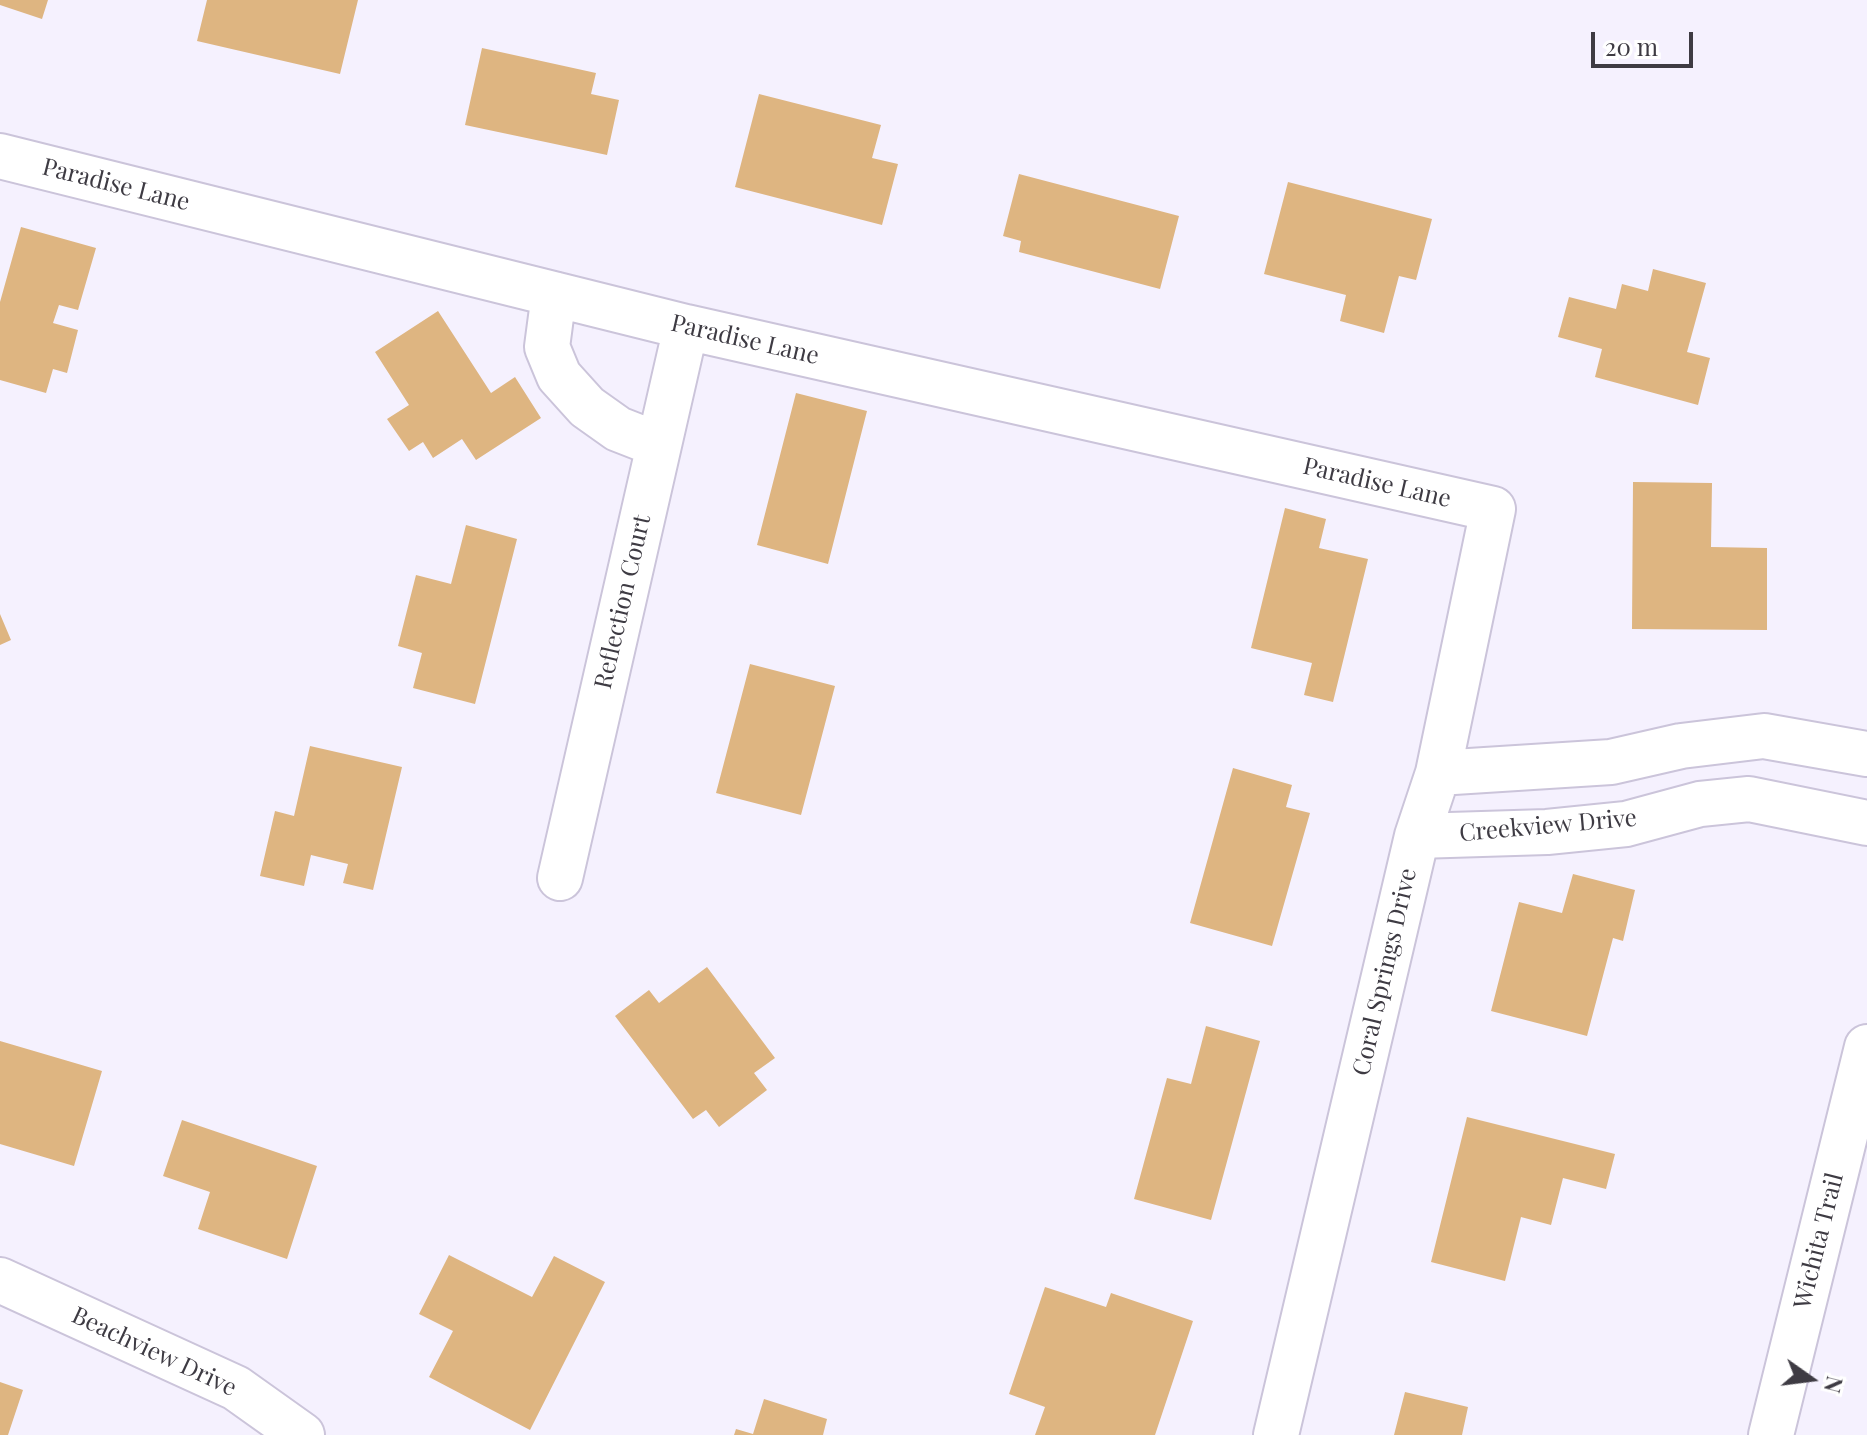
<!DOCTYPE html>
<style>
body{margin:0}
#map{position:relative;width:1867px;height:1435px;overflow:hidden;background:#f5f1fe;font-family:"Playfair Display",serif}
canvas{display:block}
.north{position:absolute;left:1771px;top:1339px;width:80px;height:80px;-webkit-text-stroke:6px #fff;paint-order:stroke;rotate:104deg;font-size:22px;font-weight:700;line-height:32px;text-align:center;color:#3e3b43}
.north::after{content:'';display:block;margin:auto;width:28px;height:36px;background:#3e3b43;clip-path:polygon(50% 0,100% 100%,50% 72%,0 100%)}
.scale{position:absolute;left:1591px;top:32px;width:102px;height:36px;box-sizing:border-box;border:4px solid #3e3b43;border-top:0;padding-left:10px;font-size:24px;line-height:28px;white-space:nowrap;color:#3e3b43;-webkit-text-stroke:6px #fff;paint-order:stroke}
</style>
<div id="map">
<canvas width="1867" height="1435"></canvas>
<div class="north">N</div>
<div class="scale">20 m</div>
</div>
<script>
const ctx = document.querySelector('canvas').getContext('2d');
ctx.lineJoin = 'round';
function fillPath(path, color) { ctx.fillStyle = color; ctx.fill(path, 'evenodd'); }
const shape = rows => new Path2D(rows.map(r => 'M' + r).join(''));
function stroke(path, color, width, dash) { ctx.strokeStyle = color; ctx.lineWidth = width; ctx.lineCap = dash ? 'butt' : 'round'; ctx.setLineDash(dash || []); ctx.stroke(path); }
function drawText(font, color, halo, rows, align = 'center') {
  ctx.font = font + ' "Playfair Display",serif'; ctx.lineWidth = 8; ctx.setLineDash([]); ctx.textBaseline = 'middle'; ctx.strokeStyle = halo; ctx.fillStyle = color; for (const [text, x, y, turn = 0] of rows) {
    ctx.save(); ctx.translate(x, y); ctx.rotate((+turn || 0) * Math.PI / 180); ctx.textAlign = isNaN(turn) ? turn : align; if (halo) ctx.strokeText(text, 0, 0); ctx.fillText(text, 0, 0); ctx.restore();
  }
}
fillPath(shape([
 [0,0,48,0,42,19,0,5],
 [207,0,358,0,340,74,197,41],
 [482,48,596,73,591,94,619,100,607,155,465,125],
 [759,94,881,125,872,158,898,164,882,225,735,187],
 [1019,174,1179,216,1160,289,1019,252,1021,241,1003,236],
 [1288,182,1432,219,1416,280,1399,276,1384,333,1340,321,1346,295,1264,274],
 [21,227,96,248,78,310,59,305,53,323,78,330,67,373,53,369,46,393,0,380,0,302],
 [1653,269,1706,283,1687,352,1710,358,1698,405,1595,377,1602,349,1558,337,1569,297,1616,309,1622,284,1648,291],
 [438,311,491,393,515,377,541,418,476,460,462,439,433,458,423,442,409,451,387,419,409,405,375,352],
 [796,393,867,411,828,564,757,545],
 [1633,482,1712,483,1711,547,1767,548,1767,630,1632,629],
 [1285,508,1326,519,1319,548,1368,559,1333,702,1304,695,1312,663,1251,648],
 [466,525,517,539,475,704,413,688,422,653,398,646,416,575,451,584],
 [0,614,11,640,0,645],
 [750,664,835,686,801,815,716,793],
 [310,746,402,767,373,890,343,883,348,864,311,855,304,886,260,876,275,811,294,816],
 [1233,768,1292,785,1286,807,1310,813,1272,946,1190,923],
 [1573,874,1635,890,1623,941,1613,938,1587,1036,1491,1011,1519,902,1562,913],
 [707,967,775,1058,754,1073,767,1090,719,1127,706,1110,693,1119,615,1016,649,990,659,1003],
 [1206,1026,1260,1041,1211,1220,1134,1199,1167,1078,1191,1084],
 [0,1041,102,1071,74,1166,0,1144],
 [1467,1117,1615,1154,1606,1189,1563,1178,1551,1225,1521,1217,1505,1281,1431,1262],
 [182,1120,317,1166,287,1259,198,1229,210,1192,163,1176],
 [449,1255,532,1297,554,1256,605,1282,530,1430,429,1377,453,1331,419,1314],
 [1045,1287,1106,1307,1111,1293,1193,1321,1155,1435,1035,1435,1045,1407,1009,1394],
 [0,1382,23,1390,8,1435,0,1435],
 [1405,1392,1468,1407,1462,1435,1394,1435],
 [764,1399,827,1419,823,1435,734,1435,736,1429,753,1434]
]), '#deb581');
const minor = shape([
 [0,156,686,327,1493,509,1438,773,1417,836,1276,1435],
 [554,294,547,347,559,376,587,407,618,429,659,445],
 [1438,773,1611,762,1681,746,1764,736,1867,754],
 [1417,836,1547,832,1626,824,1700,804,1749,799,1867,823],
 [560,878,686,327],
 [0,1280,236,1388,302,1435],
 [1771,1435,1867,1047]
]);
stroke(minor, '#cbc4da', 48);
stroke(minor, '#fff', 44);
drawText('24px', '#3e3b43', '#fff', [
 ["Paradise Lane",116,185,14],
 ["Paradise Lane",745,340,13],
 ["Paradise Lane",1377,483,13],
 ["Reflection Court",623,602,-77],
 ["Creekview Drive",1548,826,-5],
 ["Coral Springs Drive",1385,972,-77],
 ["Wichita Trail",1819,1241,-76],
 ["Beachview Drive",154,1352,25]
]);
</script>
